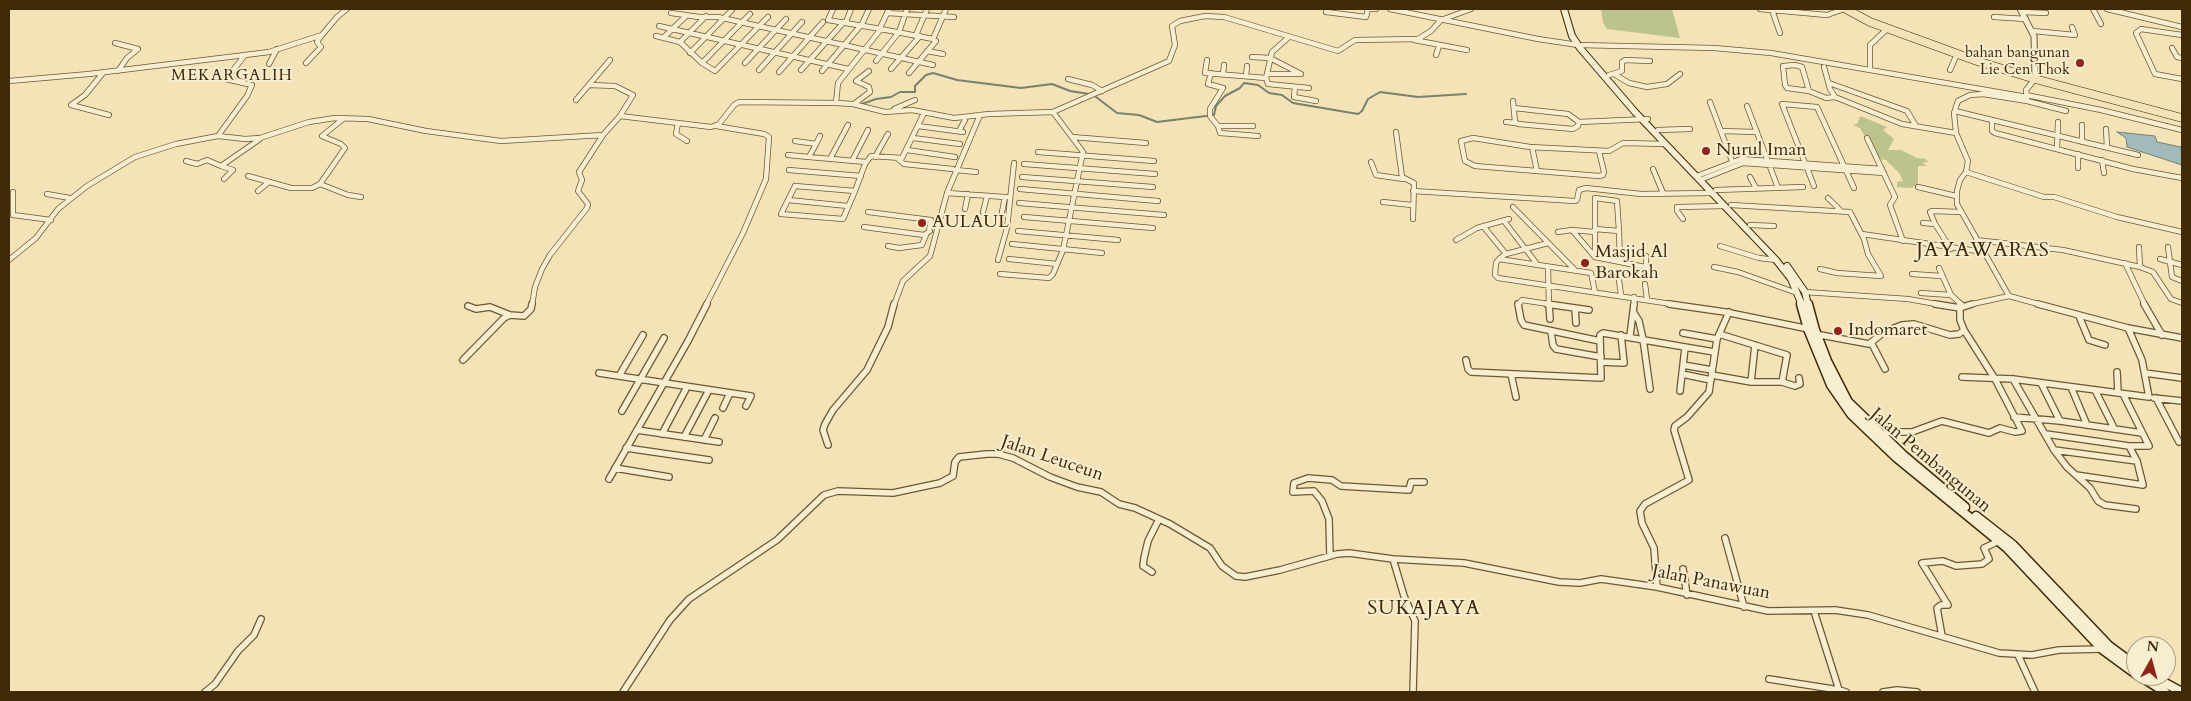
<!DOCTYPE html>
<style>
body{margin:0}
#map{position:relative;width:2191px;height:701px;overflow:hidden;background:#f3e3b7;font-family:Cardo,serif}
canvas{display:block}
.frame{position:absolute;inset:0;border:10px solid #3f2906;pointer-events:none}
.north{position:absolute;left:2126px;top:636px;width:50px;height:50px;box-sizing:border-box;background:#f7edd0;border:1px solid #ad9f7f;border-radius:50%;rotate:7deg;font-size:14px;font-weight:700;line-height:20px;text-align:center;color:#3f2906}
.north::after{content:'';display:block;margin:auto;width:18px;height:22px;background:#8f2418;clip-path:polygon(50% 0,100% 100%,50% 72%,0 100%)}
</style>
<div id="map">
<canvas width="2191" height="701"></canvas>
<div class="frame"></div>
<div class="north">N</div>
</div>
<script>
const ctx = document.querySelector('canvas').getContext('2d');
ctx.lineJoin = 'round';
function fillPath(path, color) { ctx.fillStyle = color; ctx.fill(path, 'evenodd'); }
const shape = rows => new Path2D(rows.map(r => 'M' + r).join(''));
function stroke(path, color, width, dash) { ctx.strokeStyle = color; ctx.lineWidth = width; ctx.lineCap = dash ? 'butt' : 'round'; ctx.setLineDash(dash || []); ctx.stroke(path); }
function drawText(font, color, halo, rows, align = 'center') {
  ctx.font = font + ' Cardo,serif'; ctx.lineWidth = 4; ctx.setLineDash([]); ctx.textBaseline = 'middle'; ctx.strokeStyle = halo; ctx.fillStyle = color; for (const [text, x, y, turn = 0] of rows) {
    ctx.save(); ctx.translate(x, y); ctx.rotate((+turn || 0) * Math.PI / 180); ctx.textAlign = isNaN(turn) ? turn : align; if (halo) ctx.strokeText(text, 0, 0); ctx.fillText(text, 0, 0); ctx.restore();
  }
}
fillPath(shape([
 [1601,9,1672,9,1680,38,1607,29,1603,23],
 [1860,116,1887,127,1883,130,1894,139,1888,150,1901,150,1917,158,1926,159,1928,162,1922,163,1927,166,1918,166,1918,185,1911,188,1897,187,1897,182,1903,181,1900,174,1886,160,1880,159,1868,136,1864,135,1860,128,1853,125,1858,123]
]), '#bdc38d');
const water = shape([
 [2117,132,2155,136,2157,142,2181,147,2182,165,2127,147,2126,138,2117,132]
]);
fillPath(water, '#a0bbb9');
stroke(water, '#798171', 1);
stroke(shape([
 [1096,97,1117,113,1139,115,1157,122,1214,115,1216,106,1225,96,1240,88,1244,83,1258,85,1269,93,1282,95,1293,103,1358,114,1362,111,1368,99,1380,92,1418,97,1466,94],
 [862,104,876,99,891,97,900,92,915,92,915,86,926,75,933,73,957,80,1021,88,1052,84,1070,91,1089,94]
]), '#798171', 2);
const minorFar1 = shape([
 [833,9,828,20,881,29],
 [946,9,933,39,881,29,838,83,836,103,853,104,885,112,912,110,954,118,989,114,1053,112,1169,61,1175,45,1172,26,1180,21,1205,16,1224,17,1338,51,1355,40,1418,39,1431,31,1441,20,1471,9],
 [1390,9,1538,39,1578,45,1714,48,1771,53,2027,97],
 [1760,9,1827,15,1844,9],
 [2093,9,2101,24],
 [2107,9,2182,27],
 [1772,10,1780,33],
 [1326,12,1366,17,1368,9,1376,9],
 [2022,12,2046,13],
 [671,13,699,17,718,17,933,65],
 [887,13,954,17],
 [1994,17,2026,19],
 [846,22,851,9],
 [659,26,848,69],
 [880,28,889,9],
 [2033,31,2075,35,2072,27],
 [916,35,927,9],
 [2182,35,2141,29,2136,33,2155,74,2182,79],
 [656,36,680,42,702,63,715,71,768,17],
 [1289,37,1272,52,1266,78,1268,84,1309,88],
 [663,38,686,16],
 [1414,40,1467,50],
 [680,42,706,16],
 [115,43,138,49,127,58,118,71],
 [2172,48,2177,57,2182,58],
 [927,51,943,54],
 [690,53,732,10],
 [1436,55,1439,46],
 [1252,57,1270,58,1301,74,1267,74],
 [1207,60,1205,73,1266,78],
 [876,61,899,32,907,9],
 [306,63,321,47,317,42,321,36],
 [702,63,750,14],
 [745,63,786,19],
 [269,64,277,49],
 [1795,65,1802,67,1809,91,1787,88,1785,85,1783,66,1795,65],
 [1824,67,1830,89,1835,97,1902,124,1956,133],
 [891,69,920,36],
 [1870,69,1870,45,1887,29],
 [759,70,802,22],
 [801,70,844,22],
 [1950,70,1957,54],
 [822,71,862,24,869,9],
 [779,72,823,22],
 [103,73,85,95,71,105,109,115],
 [909,73,936,41,933,39],
 [1211,73,1208,84,1223,88,1210,109,1210,116,1218,126,1220,133,1258,136],
 [1223,74,1224,65],
 [1614,74,1629,83,1647,87,1667,84,1680,74],
 [1609,75,1622,71,1622,62,1625,60,1650,61],
 [1246,76,1247,66],
 [1068,79,1092,85,1102,91],
 [9,81,89,74,245,55],
 [1829,83,1907,111,1916,126],
 [590,85,615,86,633,95,620,116],
 [1295,87,1294,97,1316,101],
 [1809,91,1826,98,1835,97],
 [2026,95,2101,110,2182,130],
 [576,100,610,60],
 [1513,101,1515,122,1518,124,1573,129,1578,126,1579,122],
 [2027,101,2066,111],
 [1710,102,1732,161],
 [854,104,870,92,869,87,856,81,869,71],
 [1747,106,1778,188],
 [1514,108,1568,114,1579,122,1648,119],
 [894,109,915,100],
 [1955,111,1992,120,1992,131,1995,133,2133,169,2182,178],
 [343,119,322,136,341,144,345,148,320,184,348,195,361,197],
 [1992,120,2138,155],
 [1506,122,1516,123],
 [678,123,676,134,687,141],
 [2082,125,2082,142],
 [918,126,963,132],
 [1218,126,1253,126],
 [2106,129,2107,147],
 [1658,130,1690,129],
 [959,131,965,120],
 [1721,131,1757,132],
 [1396,132,1402,177,1414,183,1413,219],
 [218,136,247,96,252,85,226,79,245,55,269,52,322,35,337,17,347,9],
 [1072,137,1146,143],
 [913,138,960,144],
 [1867,138,1895,197,1890,205,1903,241],
 [795,141,816,144,809,157,866,162],
 [816,144,820,136],
 [1532,147,1537,171],
 [2057,149,2058,122],
 [907,150,955,157],
 [1599,151,1604,172,1603,175,1599,176,1475,166,1465,161,1461,141,1473,138,1530,147,1609,151,1623,143,1665,144],
 [1038,152,1154,161],
 [2078,154,2078,168],
 [788,155,809,157],
 [875,157,888,134],
 [830,159,848,125],
 [898,159,904,164,953,169],
 [2102,160,2104,173],
 [186,161,197,164,207,160,221,166,260,139],
 [852,161,868,130],
 [1371,162,1376,175,1403,179],
 [1024,164,1155,174],
 [221,166,233,170,224,179],
 [1653,169,1663,193],
 [789,170,861,176],
 [956,170,976,172],
 [1966,172,2044,197,2054,197,2117,217,2182,232],
 [248,176,291,188,312,188,320,184],
 [1697,176,1741,159,1882,169],
 [1022,177,1153,187],
 [1750,177,1756,188],
 [1700,180,1743,163,1884,173],
 [795,186,855,191,843,219,781,214,795,186],
 [1814,186,1782,104,1817,107,1854,188],
 [1918,187,1956,196],
 [1020,189,1158,201],
 [1716,190,1803,187],
 [258,191,269,182],
 [855,191,865,164,871,156,902,158,924,113],
 [1413,191,1575,201,1577,200,1579,190,1586,188,1641,194,1712,193],
 [13,192,13,215,51,220],
 [947,193,1005,197],
 [47,194,70,198],
 [1595,198,1617,201,1619,231,1595,229,1595,198],
 [1828,198,1841,211],
 [788,200,848,206],
 [1383,202,1412,205],
 [1019,203,1164,215],
 [1731,205,1850,212,1864,239,1868,254,1881,276,1837,273,1820,269],
 [1513,207,1574,269],
 [965,209,968,194],
 [868,212,931,220,929,231],
 [983,212,987,196],
 [1002,212,1005,197,1007,197],
 [1024,217,1153,228],
 [1683,219,1677,211,1677,207,1725,206],
 [1504,221,1537,264],
 [1923,223,1935,224,1930,212,1932,211,1961,212],
 [1935,224,1951,249],
 [1750,225,1774,226],
 [1483,226,1506,254],
 [864,227,924,235,930,231],
 [1595,229,1595,257,1650,268],
 [1572,230,1595,257],
 [1018,231,1118,240],
 [1619,231,1620,262],
 [1558,232,1572,230,1595,232],
 [1862,234,1984,252],
 [1456,240,1477,228,1509,219],
 [1976,240,2063,250,2140,267,2153,272,2171,299,2182,303],
 [1012,244,1102,253],
 [888,246,899,248,922,245,926,235],
 [1720,246,1759,258,1776,260],
 [2139,247,2140,267],
 [2168,247,2172,277,2182,281],
 [1646,256,1646,267],
 [1500,258,1506,254,1548,243],
 [1009,259,1057,264],
 [2160,259,2182,265],
 [9,260,36,238,58,209,87,186,135,157,176,144,218,136,245,139,260,138,309,122,335,118,368,119,426,131,501,141,603,135],
 [998,260,1007,228,1014,163],
 [2125,263,2145,305],
 [1548,267,1549,305],
 [1714,267,1738,272,1797,293],
 [1939,268,1951,295,1962,305],
 [1000,274,1049,278,1053,274,1063,250,1083,152,1053,112],
 [1912,274,1941,276],
 [1619,280,1621,295],
 [1645,284,1647,299],
 [1595,292,1591,273,1499,259,1496,263,1495,275,1498,278,1678,305],
 [1805,292,1908,299,1942,305],
 [1921,293,1951,295],
 [2009,296,2042,305],
 [1634,297,1634,305],
 [532,305,535,287,542,269,550,255,587,208,588,204,578,191,582,180,579,172,603,135,620,116,711,127,719,124,734,105,739,102,836,103],
 [706,305,743,233,766,179,769,137,764,134,716,126],
 [894,305,903,281,930,256,947,193,980,115],
 [1518,305,1522,300,1555,305],
 [1968,305,2009,296,1957,204,1957,191,1960,180,1966,172,1968,161,1956,133,1954,113,1958,101,1970,95,1983,94,2027,101,2026,90,2035,79]
]);
const minor = shape([
 [1518,304,1521,320,1524,325,1600,341],
 [1547,304,1589,310],
 [1549,304,1550,319],
 [1669,304,1725,312,1809,329],
 [1935,304,1960,308],
 [1960,304,1963,306],
 [2038,304,2128,328,2182,338],
 [2144,304,2162,335],
 [468,306,476,309,490,307,510,315],
 [1575,308,1576,323],
 [1634,313,1639,321,1643,339,1650,389],
 [2079,316,2089,340,2105,345],
 [1551,332,1553,345,1556,349,1601,357],
 [1683,333,1717,339],
 [1719,334,1787,355,1782,382],
 [1815,334,1869,344,1884,332,1902,325,1914,324,1950,335,1959,334,1964,330,1960,320,1960,308,1972,304],
 [1630,336,1634,304],
 [1872,344,1885,369],
 [463,360,504,318,510,315,524,316,531,309,532,304],
 [1466,360,1468,369,1471,372,1601,378,1600,335,1603,333,1714,352],
 [1601,362,1624,363,1621,335],
 [1683,365,1712,370],
 [2117,372,2118,393],
 [599,373,751,396,746,406],
 [2145,373,2182,378],
 [1511,374,1516,397],
 [1682,374,1711,380],
 [1712,375,1751,382,1755,345],
 [619,376,643,335],
 [1962,377,2013,379,2149,397,2142,360,2128,328],
 [2013,379,2054,450,2067,467,2090,488,2098,501,2105,505,2136,509],
 [1751,382,1782,382,1795,386,1800,384,1799,378],
 [2041,383,2060,421],
 [2071,387,2087,425],
 [2095,390,2114,428],
 [1680,391,1685,348],
 [2123,394,2149,446,2129,446],
 [2154,398,2182,401],
 [2156,398,2179,442],
 [723,408,730,393],
 [622,411,664,338],
 [2014,417,2060,421,2142,433],
 [637,430,719,442],
 [662,434,687,387],
 [2046,434,2129,446,2137,461,2143,485,2076,475],
 [1882,435,1890,432,1912,432,1942,421,1989,433,2000,428,2015,432,2022,431,1995,379,1964,330],
 [684,437,709,390],
 [704,440,715,418],
 [828,445,823,430,825,424,833,410,867,370,888,327,894,304],
 [626,448,709,460],
 [2054,450,2137,461],
 [615,468,669,477],
 [609,479,688,341,707,304],
 [1725,538,1744,607],
 [1330,556,1329,519,1322,501,1314,491,1293,492,1294,483,1308,478,1332,480,1341,486,1409,490,1411,482,1424,482],
 [1393,559,1404,596,1415,621,1413,692],
 [1683,569,1687,595],
 [1152,572,1143,566,1144,558,1148,541,1159,519],
 [1657,587,1654,548,1642,523,1640,511,1645,504,1689,480,1674,430,1675,426,1687,417,1709,392,1717,339,1729,312],
 [1814,611,1839,690,1846,692],
 [1942,636,1937,608,1941,605,1948,605,1922,563,1943,561,1956,566,1982,564,1989,559,1984,548,1999,541],
 [2018,655,2035,692],
 [1769,679,1839,690],
 [205,692,215,684,238,651,254,635,261,619],
 [623,692,670,620,689,599,777,540,824,495,838,491,893,493,940,483,953,476,955,462,959,457,987,454,998,454,1013,458,1050,477,1077,487,1101,492,1119,504,1135,508,1170,524,1210,548,1222,566,1236,576,1245,577,1280,570,1337,554,1349,553,1393,559,1464,563,1559,582,1580,583,1601,579,1657,587,1768,611,1835,610,1868,615,1999,653,2032,655,2059,650,2102,649],
 [1883,692,1897,690,1917,692]
]);
const tertiary = shape([
 [2020,9,2034,36,2035,79]
]);
const secondaryFar1 = shape([
 [1564,9,1572,36,1580,48,1635,112,1776,260,1791,279,1802,305],
 [1787,266,1805,292,1808,305]
]);
const secondary = shape([
 [1801,304,1808,329,1831,385,1851,414,1897,458,2007,548,2102,649,2136,674],
 [1808,304,1815,330,1827,361,1848,402,1903,455,1965,507],
 [1976,516,2013,545,2109,646,2136,666],
 [2140,676,2165,692],
 [2152,676,2182,692]
]);
const primary = shape([
 [1846,9,1870,22,1977,61,2035,79,2182,118]
]);
stroke(minorFar1, '#6c5832', 6);
stroke(minor, '#6c5832', 8);
stroke(tertiary, '#6c5832', 7);
stroke(secondaryFar1, '#3f2906', 8);
stroke(secondary, '#3f2906', 11);
stroke(primary, '#3f2906', 9);
stroke(minorFar1, '#f7edd0', 4.5);
stroke(minor, '#f7edd0', 5.5);
stroke(tertiary, '#f7edd0', 5);
stroke(secondaryFar1, '#f7edd0', 6);
stroke(secondary, '#f7edd0', 8);
stroke(primary, '#f3e3b7', 8);
for (const [x, y, r, color] of [
 [2080,63,5,"#8f2418"],
 [1706,151,5,"#8f2418"],
 [922,223,5,"#8f2418"],
 [1585,263,5,"#8f2418"],
 [1838,331,5,"#8f2418"]
]) { const dot = new Path2D(); dot.arc(x, y, r, 0, 2 * Math.PI); ctx.fillStyle = color; ctx.fill(dot); stroke(dot, '#f7edd0', 2); }
drawText('15px', '#3f2906', '#f7edd0', [
 ["bahan bangunan",2070,54],
 ["Lie Cen Thok",2070,71]
], 'right');
ctx.letterSpacing = '1px';
drawText('16px', '#3f2906', '#f7edd0', [
 ["MEKARGALIH",232,76]
]);
ctx.letterSpacing = '0px';
drawText('18px', '#3f2906', '#f7edd0', [
 ["Nurul Iman",1716,151],
 ["AULAUL",932,223],
 ["Masjid Al",1595,253],
 ["Barokah",1595,274],
 ["Indomaret",1848,331]
], 'left');
drawText('18px', '#3f2906', '#f7edd0', [
 ["Jalan Leuceun",1052,459,19],
 ["Jalan Pembangunan",1930,461,40],
 ["Jalan Panawuan",1711,583,11]
]);
ctx.letterSpacing = '1px';
drawText('20px', '#3f2906', '#f7edd0', [
 ["JAYAWARAS",1983,251],
 ["SUKAJAYA",1424,609]
]);
ctx.letterSpacing = '0px';
</script>
